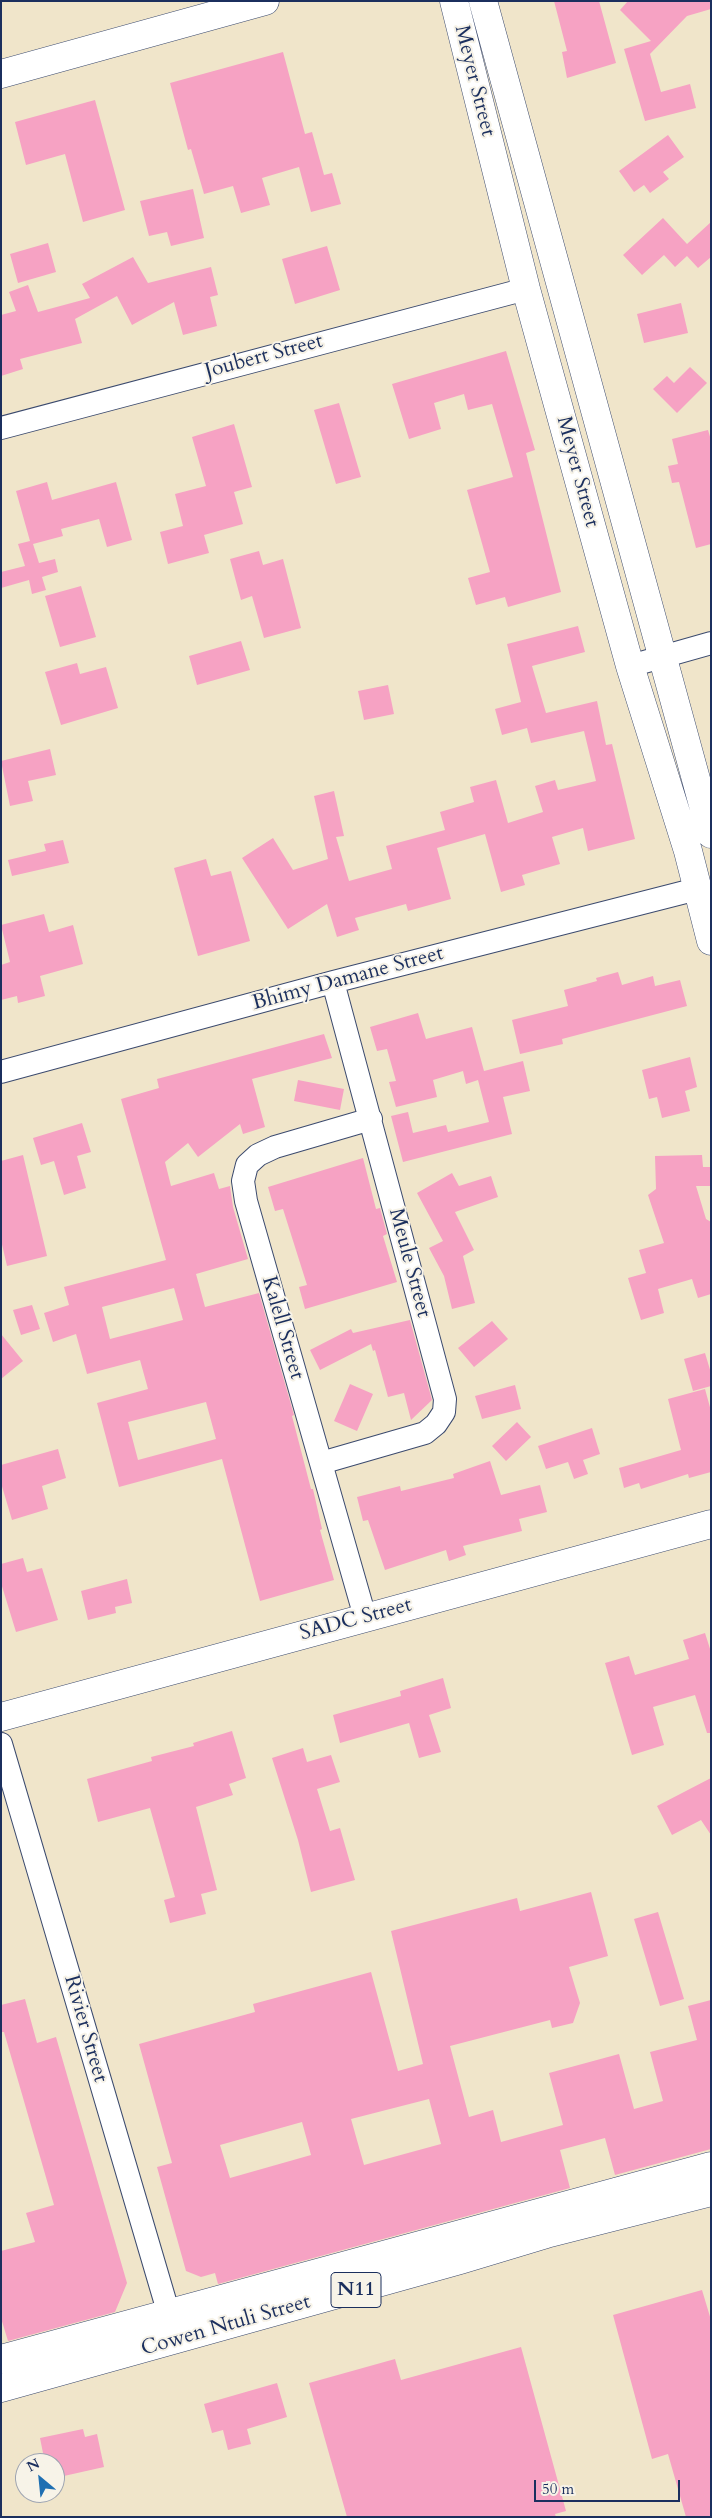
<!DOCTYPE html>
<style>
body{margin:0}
#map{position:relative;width:712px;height:2518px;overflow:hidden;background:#f0e5ca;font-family:Cardo,serif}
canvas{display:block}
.frame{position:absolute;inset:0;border:2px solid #1b2f5e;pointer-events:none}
.north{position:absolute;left:15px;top:2453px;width:50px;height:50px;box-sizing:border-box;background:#f7f3e8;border:1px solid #9fa5b1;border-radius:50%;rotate:332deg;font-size:14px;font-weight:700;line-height:20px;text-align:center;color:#1b2f5e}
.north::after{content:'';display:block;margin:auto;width:18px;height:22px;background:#1f6fb2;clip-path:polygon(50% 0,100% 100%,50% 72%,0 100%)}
.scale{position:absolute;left:534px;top:2480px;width:146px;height:22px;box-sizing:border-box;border:2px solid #1b2f5e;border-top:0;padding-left:6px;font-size:15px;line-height:18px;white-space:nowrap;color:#1b2f5e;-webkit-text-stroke:4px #f7f3e8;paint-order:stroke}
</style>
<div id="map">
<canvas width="712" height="2518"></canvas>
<div class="frame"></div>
<div class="north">N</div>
<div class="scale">50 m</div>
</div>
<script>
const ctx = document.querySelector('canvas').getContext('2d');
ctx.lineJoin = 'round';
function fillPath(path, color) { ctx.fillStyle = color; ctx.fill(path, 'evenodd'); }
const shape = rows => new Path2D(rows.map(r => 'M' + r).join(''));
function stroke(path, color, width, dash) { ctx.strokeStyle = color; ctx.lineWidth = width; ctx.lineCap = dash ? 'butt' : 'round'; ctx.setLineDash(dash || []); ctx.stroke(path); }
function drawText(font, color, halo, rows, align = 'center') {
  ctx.font = font + ' Cardo,serif'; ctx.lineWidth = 4; ctx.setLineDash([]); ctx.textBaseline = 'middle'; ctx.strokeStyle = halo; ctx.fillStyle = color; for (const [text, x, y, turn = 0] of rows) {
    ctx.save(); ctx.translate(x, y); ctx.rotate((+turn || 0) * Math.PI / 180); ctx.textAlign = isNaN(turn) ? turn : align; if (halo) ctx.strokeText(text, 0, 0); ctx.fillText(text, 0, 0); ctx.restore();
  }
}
fillPath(shape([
 [554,1,599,1,616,63,567,78,562,52,567,51],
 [628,1,711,1,711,9,687,16,650,54,661,92,690,84,696,108,645,121,624,49,651,41,620,10],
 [283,52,305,134,312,132,324,175,332,173,341,204,311,212,299,167,262,178,270,205,241,213,233,186,204,194,191,149,188,150,170,83],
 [95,100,125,210,83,222,65,154,26,165,15,122],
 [668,135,684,157,663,172,669,179,650,193,644,185,634,192,619,171],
 [193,189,204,238,171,246,167,232,149,236,140,201],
 [663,218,687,244,711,222,711,257,698,268,687,256,675,267,664,255,642,275,623,255],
 [48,243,56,272,18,283,10,254],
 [327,246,340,290,295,304,282,259],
 [133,257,148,283,211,267,218,295,210,297,217,326,183,335,174,302,132,325,117,296,75,319,82,343,20,359,23,369,1,376,1,315,16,311,9,292,28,285,38,312,90,298,82,284],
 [681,303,688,333,644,343,637,314],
 [506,351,535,450,526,453,561,592,508,607,505,597,476,605,468,578,490,572,467,490,513,477,492,404,468,410,464,394,434,403,441,429,409,439,392,384],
 [690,367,707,383,677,413,653,389,667,376,674,383],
 [339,403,361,477,336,484,314,410],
 [234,424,252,487,234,492,243,524,204,535,209,553,168,564,160,532,183,526,175,494,206,486,192,437],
 [708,430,711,440,711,544,696,548,679,482,672,483,668,466,678,464,672,439],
 [47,482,52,500,116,482,132,540,107,547,99,519,61,529,63,536,33,544,39,563,55,559,58,572,42,577,46,590,32,594,29,580,1,588,1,572,25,566,18,544,30,541,16,491],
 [259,551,263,565,283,559,301,628,264,638,252,596,241,600,230,559],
 [81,586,96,637,60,647,45,596],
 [578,626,585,652,532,666,546,713,597,701,606,745,612,744,635,839,588,851,583,828,552,837,560,864,522,875,525,885,501,892,485,834,437,848,451,899,408,911,406,904,355,918,359,930,337,937,327,904,288,929,242,858,273,838,293,870,328,859,314,796,334,791,344,836,336,837,349,881,392,869,386,846,445,830,440,812,474,802,470,787,496,780,508,823,543,812,535,786,555,780,558,790,596,781,584,731,531,743,527,728,502,735,495,709,521,702,507,644],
 [241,641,250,670,197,685,189,656],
 [77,663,80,674,106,667,118,708,61,725,45,672],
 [388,685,394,714,364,720,358,691],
 [50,749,56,775,28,781,33,801,10,806,1,761],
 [63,840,69,863,12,876,8,860,46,851,44,844],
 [206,859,211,876,231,871,250,941,198,956,174,868],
 [44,914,49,932,73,925,83,964,40,976,45,996,18,1003,17,996,1,1000,1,965,10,962,1,925],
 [618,972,622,985,653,976,655,986,680,980,687,1006,562,1039,563,1044,520,1054,512,1020,568,1006,564,990,597,981,596,978],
 [418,1013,426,1039,472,1027,484,1071,523,1061,530,1091,503,1097,512,1134,403,1162,391,1116,408,1112,413,1133,446,1125,448,1132,489,1122,478,1080,466,1084,463,1071,433,1080,437,1097,396,1107,389,1082,396,1081,387,1049,377,1051,370,1027],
 [324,1034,332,1058,252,1079,265,1127,243,1134,240,1124,198,1157,188,1143,165,1162,171,1186,214,1173,219,1189,230,1186,233,1207,248,1259,196,1274,205,1307,259,1293,294,1415,292,1416,311,1489,313,1489,322,1529,320,1530,334,1580,260,1601,222,1459,119,1487,97,1403,148,1389,140,1360,87,1374,76,1334,53,1342,44,1313,69,1305,64,1287,166,1260,121,1099,159,1088,157,1079],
 [174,1288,183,1320,110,1339,102,1307],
 [206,1402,216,1439,138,1460,128,1422],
 [690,1057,697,1087,685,1091,690,1111,662,1118,657,1097,649,1099,642,1070],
 [298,1080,344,1089,340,1110,294,1101],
 [82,1123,91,1152,77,1156,86,1188,64,1195,54,1161,41,1165,33,1138],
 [23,1155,47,1256,7,1266,1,1240,1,1161],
 [702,1155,703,1167,711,1167,711,1186,696,1186,706,1219,711,1222,711,1294,698,1298,692,1279,658,1289,664,1313,641,1320,628,1278,646,1273,639,1250,664,1243,648,1195,656,1189,655,1156],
 [363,1158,376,1209,380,1208,387,1234,383,1236,397,1282,305,1309,299,1287,307,1285,283,1209,275,1211,268,1187],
 [452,1173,459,1186,491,1176,498,1197,455,1212,474,1250,463,1256,475,1303,452,1309,444,1276,429,1248,443,1241,417,1193],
 [32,1305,40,1329,21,1335,13,1310],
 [410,1320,432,1400,411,1420,404,1393,388,1397,375,1350,373,1351,371,1344,320,1370,310,1350,351,1329,353,1333],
 [492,1321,508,1339,474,1367,458,1348],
 [1,1334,23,1361,1,1379],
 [705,1353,711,1373,711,1386,693,1391,684,1359],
 [350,1384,373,1394,357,1431,334,1421],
 [515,1385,521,1409,482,1419,475,1396],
 [705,1389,711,1411,711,1472,689,1478,688,1474,641,1489,639,1483,624,1488,619,1468,681,1450,668,1399],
 [517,1422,531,1437,506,1461,492,1446],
 [592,1428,600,1454,583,1460,588,1474,574,1479,568,1462,546,1469,538,1446],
 [58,1449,66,1478,42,1486,48,1509,12,1520,1,1483,1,1465],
 [490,1461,501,1495,540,1485,547,1512,519,1519,522,1531,463,1546,466,1555,449,1561,446,1550,385,1570,368,1520,363,1521,357,1497,400,1486,401,1491,454,1478,453,1474],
 [23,1558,27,1572,42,1568,58,1620,16,1632,1,1583,1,1564],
 [127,1579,132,1603,115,1607,116,1613,88,1620,81,1591],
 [705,1633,711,1652,711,1733,707,1733,695,1695,653,1707,664,1745,632,1755,605,1663,629,1656,635,1675,689,1659,683,1640],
 [443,1678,451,1708,429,1715,441,1752,419,1758,409,1723,340,1743,333,1715,401,1696,400,1691],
 [232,1731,246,1778,229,1784,233,1795,196,1807,217,1890,201,1894,206,1914,170,1923,164,1900,175,1897,150,1808,98,1822,87,1779,152,1761,151,1757,194,1746,193,1743],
 [303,1748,307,1762,331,1755,340,1782,317,1789,330,1831,340,1828,355,1880,311,1892,298,1840,272,1758],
 [711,1778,711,1835,701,1820,672,1835,657,1806],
 [591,1892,608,1956,569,1967,580,2003,573,2023,552,2028,550,2020,450,2046,469,2117,493,2110,501,2142,563,2125,549,2073,619,2054,634,2109,663,2101,650,2052,697,2040,688,2006,711,2000,711,2149,615,2175,605,2138,560,2150,570,2188,218,2284,215,2273,201,2277,186,2271,157,2167,172,2163,139,2044,255,2012,253,2004,371,1972,398,2071,423,2064,391,1931,517,1898,520,1911],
 [429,2099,441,2144,364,2165,351,2119],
 [302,2122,311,2155,230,2178,220,2145],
 [658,1912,684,1999,660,2006,634,1919],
 [25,1999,37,2043,56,2037,127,2283,115,2312,8,2341,1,2318,1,2251,35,2242,26,2213,54,2205,4,2032,1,2032,1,2005],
 [702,2290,711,2320,711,2517,686,2517,668,2454,652,2459,613,2315],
 [521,2347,566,2511,555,2514,556,2517,347,2517,309,2383,395,2359,401,2380],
 [277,2383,287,2417,247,2429,251,2444,228,2450,223,2430,212,2433,204,2404],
 [83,2429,85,2437,97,2434,104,2467,55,2478,55,2463,45,2463,40,2438]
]), '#f6a2c3');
const minor = shape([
 [1,428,526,289],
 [630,666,711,643],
 [1,1072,333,982,697,889],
 [321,1463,425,1433,436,1424,444,1412,445,1399,333,982],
 [365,1617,246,1201,243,1181,247,1165,258,1155,275,1147,371,1119],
 [1,1744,173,2328]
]);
const tertiary = shape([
 [1,74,265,1],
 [1,1717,711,1524]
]);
const secondary = shape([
 [454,1,526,289,630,666,688,851,711,941],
 [483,1,711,834]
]);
const trunk = shape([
 [1,2359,711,2166],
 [1,2388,460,2260,546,2234,711,2192]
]);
stroke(minor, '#3b4a6e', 24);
stroke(tertiary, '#3b4a6e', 29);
stroke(secondary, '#3b4a6e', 29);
stroke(trunk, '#3b4a6e', 29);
stroke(minor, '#fff', 22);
stroke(tertiary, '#fff', 28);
stroke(secondary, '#fff', 28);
stroke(trunk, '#fff', 28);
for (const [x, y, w] of [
 [356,2290,50]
]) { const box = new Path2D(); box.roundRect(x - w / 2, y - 17.5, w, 35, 4); ctx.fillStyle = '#f7f3e8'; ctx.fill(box); stroke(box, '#1b2f5e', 1); }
drawText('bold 20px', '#1b2f5e', null, [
 ["N11",356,2290]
]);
drawText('21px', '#1b2f5e', '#f7f3e8', [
 ["Meyer Street",474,81,76],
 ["Joubert Street",264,357,-15],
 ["Meyer Street",577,472,75],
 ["Bhimy Damane Street",348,979,-15],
 ["Meule Street",409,1263,75],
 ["Kalell Street",282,1328,74],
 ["SADC Street",356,1620,-15],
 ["Rivier Street",85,2029,74],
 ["Cowen Ntuli Street",226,2326,-16]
]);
</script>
